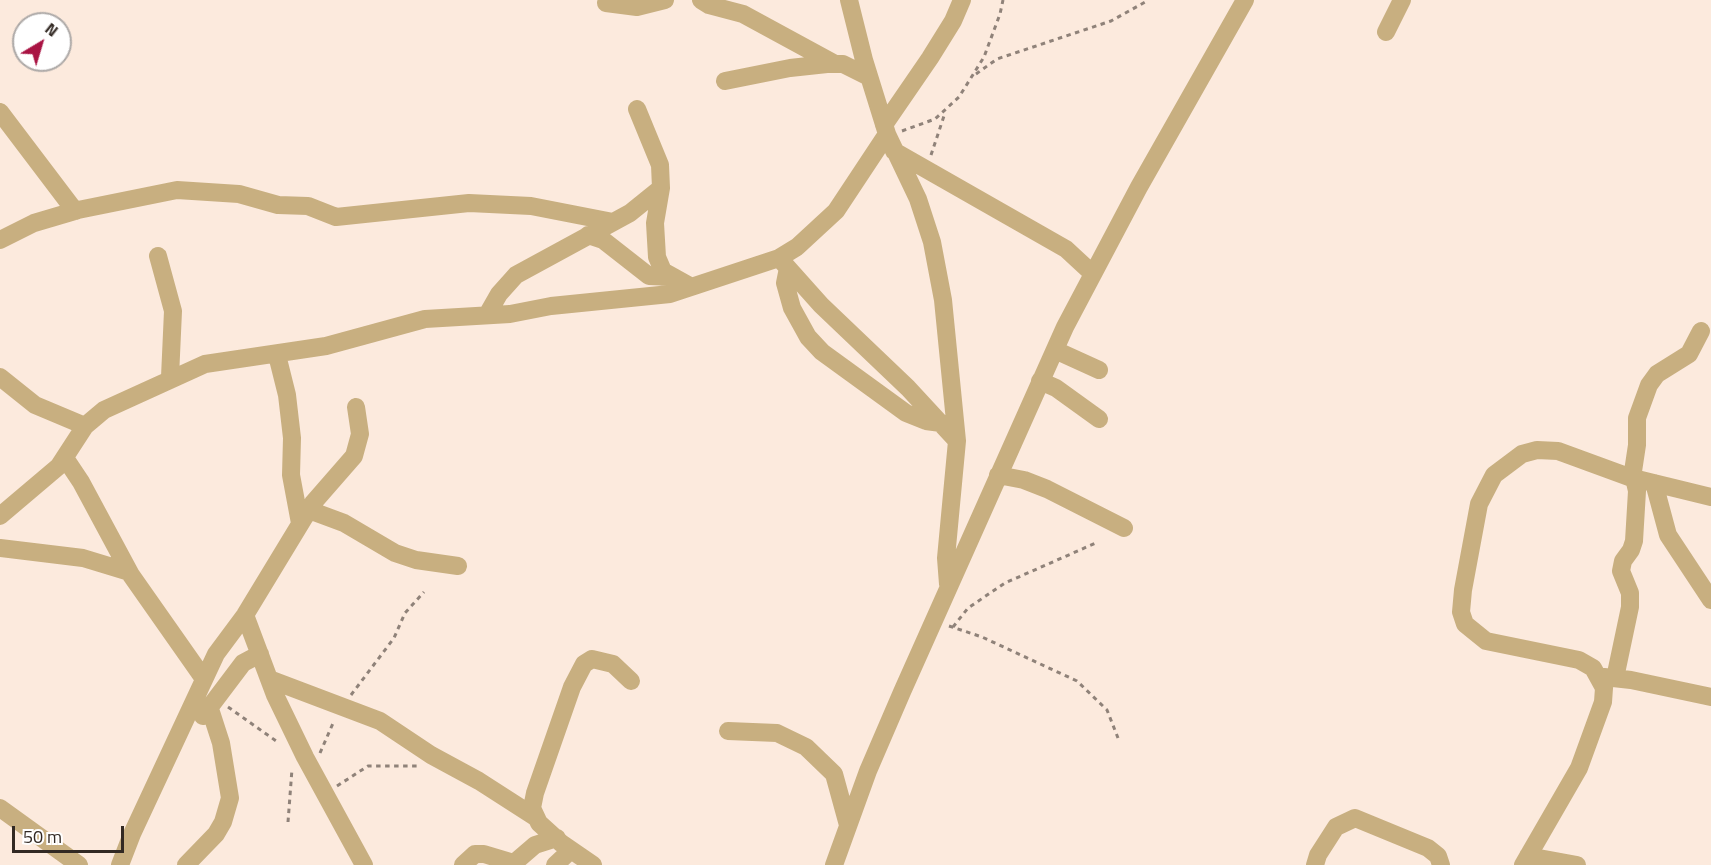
<!DOCTYPE html>
<style>
body{margin:0}
#map{position:relative;width:1711px;height:865px;overflow:hidden;background:#fceadd;font-family:"Titillium Web",sans-serif}
canvas{display:block}
.north{position:absolute;left:12px;top:12px;width:60px;height:60px;box-sizing:border-box;background:#fff;border:2px solid #ada9a7;border-radius:50%;rotate:38deg;font-size:16px;font-weight:700;line-height:24px;text-align:center;color:#322923}
.north::after{content:'';display:block;margin:auto;width:21px;height:27px;background:#a91343;clip-path:polygon(50% 0,100% 100%,50% 72%,0 100%)}
.scale{position:absolute;left:12px;top:826px;width:112px;height:27px;box-sizing:border-box;border:3px solid #322923;border-top:0;padding-left:8px;font-size:18px;line-height:21px;white-space:nowrap;color:#322923;-webkit-text-stroke:4px #fff;paint-order:stroke}
</style>
<div id="map">
<canvas width="1711" height="865"></canvas>
<div class="north">N</div>
<div class="scale">50 m</div>
</div>
<script>
const ctx = document.querySelector('canvas').getContext('2d');
ctx.lineJoin = 'round';
const shape = rows => new Path2D(rows.map(r => 'M' + r).join(''));
function stroke(path, color, width, dash) { ctx.strokeStyle = color; ctx.lineWidth = width; ctx.lineCap = dash ? 'butt' : 'round'; ctx.setLineDash(dash || []); ctx.stroke(path); }
stroke(shape([
 [976,74,997,59,1111,21,1147,1],
 [902,131,935,119,959,97,984,57,1000,14,1003,0],
 [931,155,945,113],
 [949,626,982,637,1077,681,1107,710,1118,738],
 [953,627,968,608,1005,583,1098,542],
 [351,695,394,638,405,613,424,592],
 [228,707,279,743],
 [320,753,334,721],
 [337,786,368,766,417,766],
 [288,822,292,769]
]), '#8f8279', 3, [4.5, 4.5]);
stroke(shape([
 [701,0,709,5,743,14,835,64],
 [849,0,864,60,887,134,918,199,932,242,943,300,957,441,946,558,948,584],
 [606,3,637,7,665,0],
 [1386,32,1402,0],
 [725,81,790,68,827,64,843,64,869,77],
 [637,109,660,165,661,188,655,223,657,257,663,271,690,286],
 [0,112,75,211],
 [884,125,930,58,953,21,962,0],
 [894,151,1066,249,1093,274],
 [588,235,603,240,649,276,673,277],
 [0,240,34,223,78,210,177,190,239,194,278,205,308,206,336,217,469,203,531,206,613,222],
 [158,256,173,311,170,377],
 [779,258,821,305,908,388,957,441],
 [788,268,785,283,792,308,808,337,822,352,906,413,926,421,941,423],
 [487,315,499,294,516,275,630,213,661,188],
 [1055,350,1099,370],
 [277,355,287,395,292,438,291,475,300,523],
 [0,377,35,405,85,426],
 [1040,381,1056,388,1099,419],
 [65,458,81,482,131,575,204,679],
 [998,475,1024,480,1047,489,1124,528],
 [1632,478,1637,445,1637,418,1649,385,1657,374,1689,354,1701,331],
 [1654,483,1668,535,1711,600],
 [309,510,344,523,395,553,416,560,458,566],
 [0,516,59,466,85,426,104,410,205,364,326,346,425,319,510,314,551,306,670,294,779,258,797,247,836,211,887,134],
 [0,548,83,558,129,572],
 [245,615,275,695,305,757,364,865],
 [1604,677,1631,680,1711,697],
 [1615,678,1630,607,1630,593,1621,571,1623,561,1631,550,1634,541,1637,491,1634,478],
 [269,679,380,721,431,755,479,781,535,817],
 [203,716,243,663,260,654],
 [728,731,777,733,806,747,834,774,848,825],
 [0,808,79,865],
 [1528,856,1577,865],
 [120,865,132,834,216,654,245,615,313,503,354,456,360,434,356,407],
 [186,865,216,834,223,822,230,798,221,743,210,709],
 [463,865,475,854,484,854,514,863,535,845,557,838],
 [555,865,571,850],
 [593,865,561,843,539,823,532,808,535,793,572,687,584,664,592,659,613,664,631,681],
 [834,865,868,771,902,692,1065,327,1139,187,1245,0],
 [1315,865,1318,855,1336,827,1355,818,1428,848,1438,856,1441,865],
 [1523,865,1579,768,1603,702,1604,688,1593,668,1579,660,1486,641,1465,624,1461,612,1463,590,1479,504,1494,475,1522,454,1537,450,1558,451,1629,477,1711,497]
]), '#c8af80', 18);
</script>
